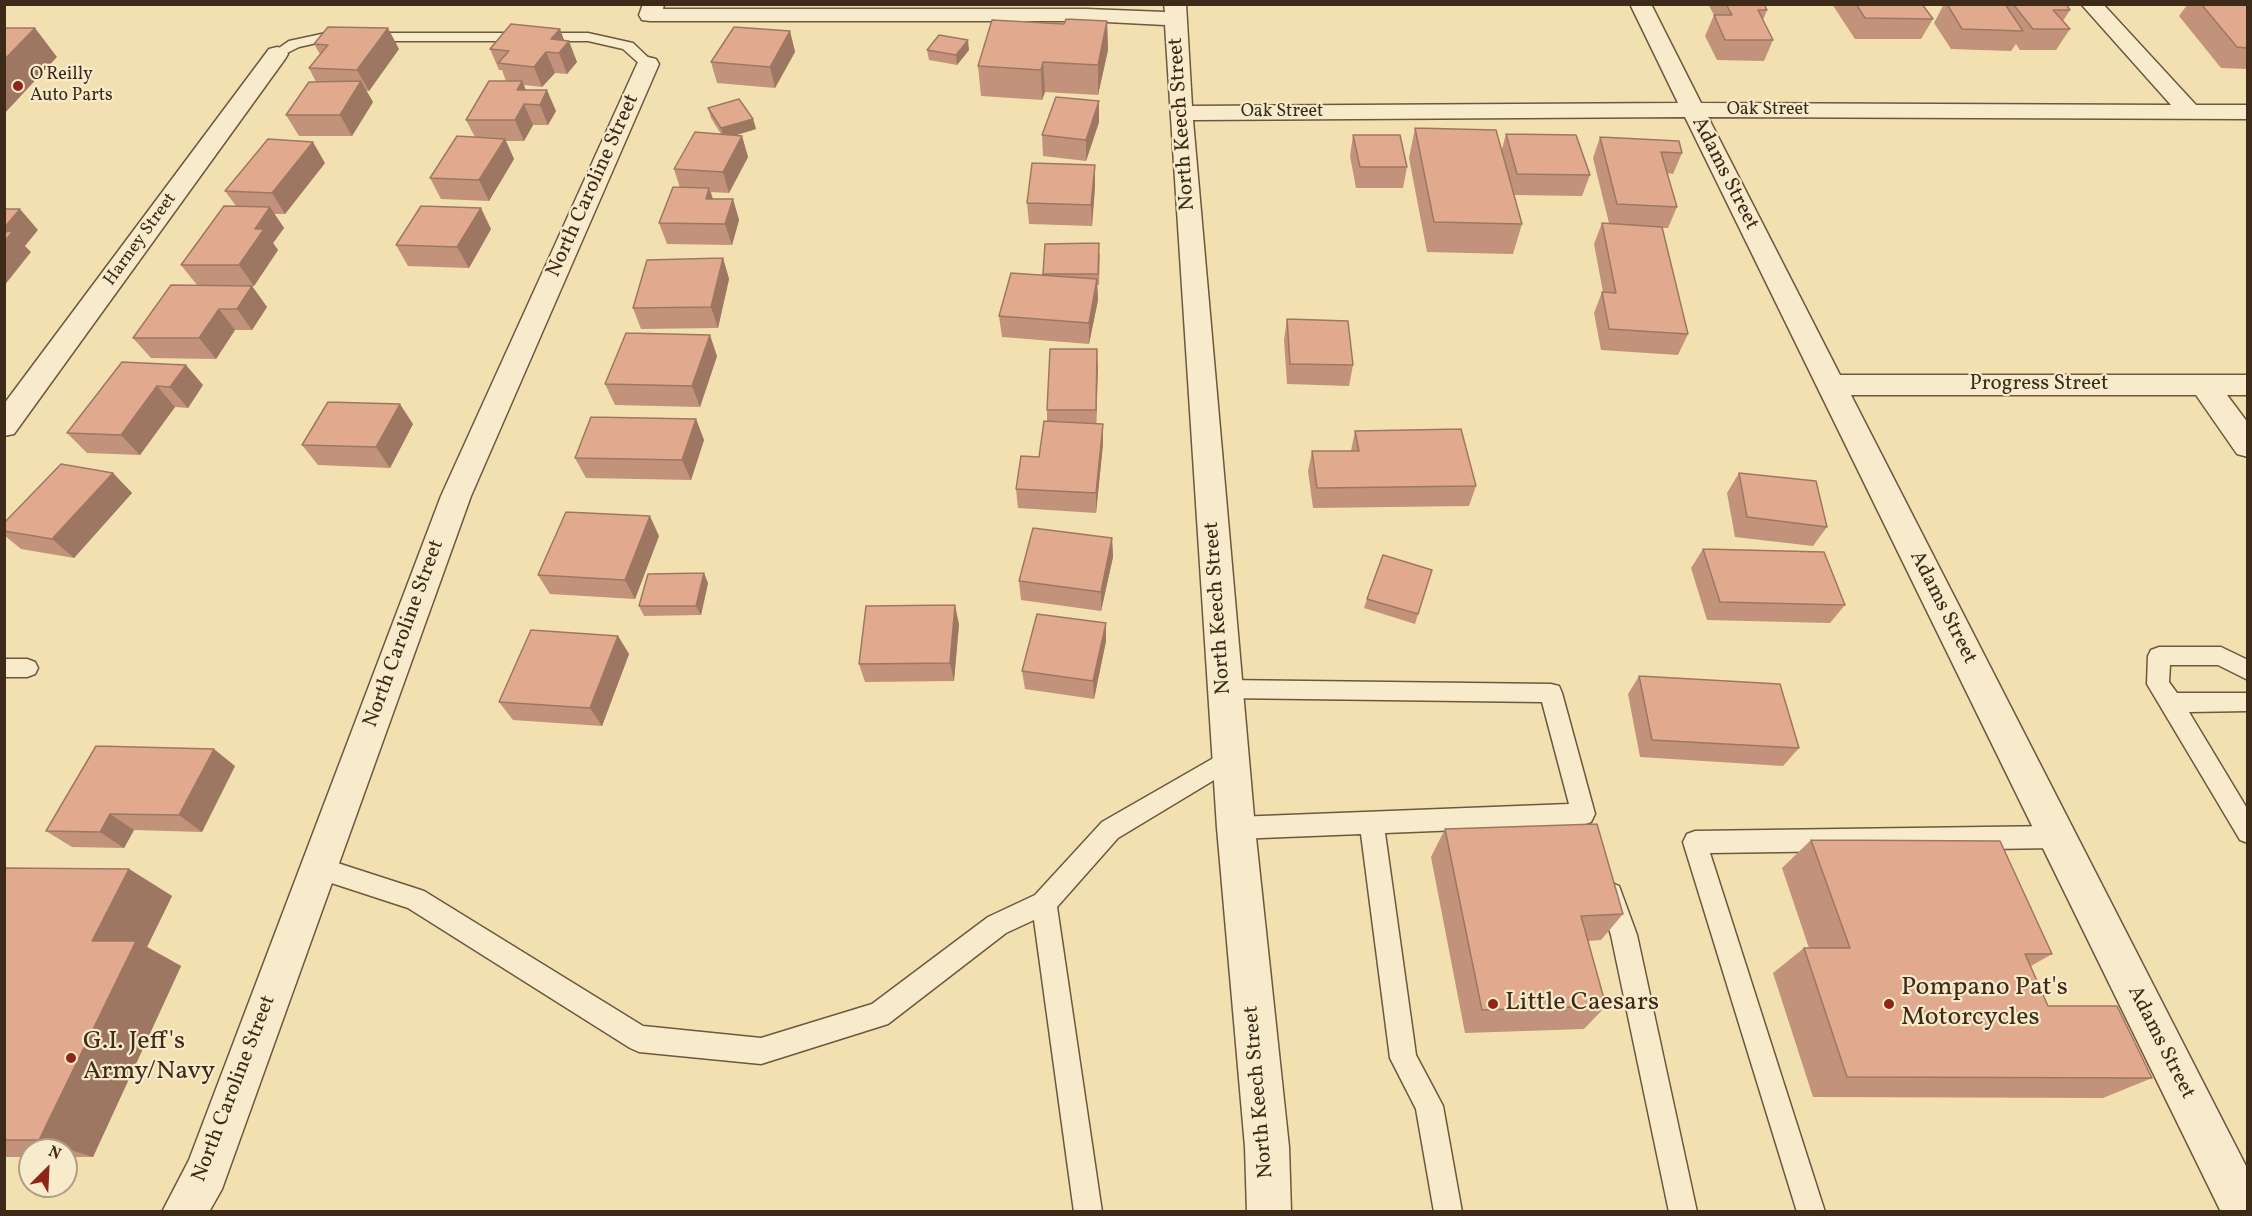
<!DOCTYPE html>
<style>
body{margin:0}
#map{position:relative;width:2252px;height:1216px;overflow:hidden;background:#f3e0b1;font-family:Vollkorn,serif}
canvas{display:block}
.frame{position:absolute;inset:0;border:6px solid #3e2a18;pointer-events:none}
.north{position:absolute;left:18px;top:1138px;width:60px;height:60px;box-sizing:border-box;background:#f7ebcc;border:2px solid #ad9e84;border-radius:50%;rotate:24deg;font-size:16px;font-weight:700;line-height:24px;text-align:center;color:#3e2a18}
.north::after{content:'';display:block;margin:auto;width:21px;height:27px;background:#8f2418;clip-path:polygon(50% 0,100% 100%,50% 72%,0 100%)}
</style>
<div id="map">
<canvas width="2252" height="1216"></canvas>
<div class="frame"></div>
<div class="north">N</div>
</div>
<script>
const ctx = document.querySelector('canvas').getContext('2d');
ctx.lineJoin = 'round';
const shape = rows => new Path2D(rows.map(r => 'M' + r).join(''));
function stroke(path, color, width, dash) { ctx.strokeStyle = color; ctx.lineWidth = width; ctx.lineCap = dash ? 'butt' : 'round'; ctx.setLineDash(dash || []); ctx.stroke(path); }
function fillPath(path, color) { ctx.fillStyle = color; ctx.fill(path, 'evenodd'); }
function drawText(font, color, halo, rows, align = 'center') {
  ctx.font = font + ' Vollkorn,serif'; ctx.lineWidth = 4.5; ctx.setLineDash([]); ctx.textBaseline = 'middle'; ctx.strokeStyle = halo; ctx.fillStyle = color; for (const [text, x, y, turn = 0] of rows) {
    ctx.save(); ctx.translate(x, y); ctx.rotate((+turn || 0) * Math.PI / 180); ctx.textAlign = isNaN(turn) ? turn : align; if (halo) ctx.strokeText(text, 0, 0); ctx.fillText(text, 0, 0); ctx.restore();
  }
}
const lane = shape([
 [326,33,588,33,633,43,655,64,653,67,643,67,623,49,588,41,326,41,299,47,277,58,270,54,289,41,326,33],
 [2159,647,2221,647,2248,660,2248,680,2218,665,2170,665,2169,682,2177,693,2248,693,2248,711,2189,712,2248,810,2248,843,2240,840,2147,684,2148,656,2151,650,2159,647],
 [4,659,27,659,35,662,38,668,35,674,27,677,4,677,4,659],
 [1225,680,1551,684,1559,686,1562,693,1595,814,1591,822,1583,825,1385,833,1416,1055,1443,1106,1462,1212,1434,1212,1416,1109,1390,1058,1361,834,1236,839,1228,836,1224,828,1228,820,1236,817,1569,804,1542,702,1225,698,1217,696,1214,689,1217,682,1225,680],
 [1231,748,1239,751,1242,758,1239,765,1118,838,1057,907,1102,1212,1074,1212,1034,920,1006,933,888,1024,761,1064,639,1052,630,1048,408,908,310,876,307,868,310,860,319,857,424,891,643,1026,761,1038,872,1004,988,917,1035,895,1102,822,1231,748],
 [2057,826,2065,829,2069,837,2065,845,2057,848,1710,853,1825,1212,1797,1212,1683,842,1687,834,1695,831,2057,826],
 [1610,882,1619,886,1637,935,1697,1212,1669,1212,1611,935,1598,894,1601,886,1610,882]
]);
const street = shape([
 [643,4,664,4,663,9,1087,9,1165,12,1164,4,1186,4,1192,106,1678,103,1630,4,1651,4,1701,103,2171,105,2081,4,2103,4,2196,105,2248,105,2248,119,1708,117,1840,375,2248,375,2248,395,2227,395,2248,423,2248,457,2237,454,2196,395,1851,395,2248,1170,2248,1212,2221,1212,1685,117,1193,120,1255,828,1289,1147,1291,1212,1247,1212,1245,1147,1217,828,1165,25,1087,21,650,21,642,20,639,15,643,4],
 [277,47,285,49,288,54,285,59,14,434,4,436,4,404,269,49,277,47],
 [648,57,656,59,659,64,471,496,222,1189,209,1212,162,1212,189,1160,441,496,637,64,640,59,648,57]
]);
stroke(lane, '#6b583e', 3);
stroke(street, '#6b583e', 3);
fillPath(lane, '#f7ebcc');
fillPath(street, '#f7ebcc');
fillPath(shape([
 [1708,4,1764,4,1767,10,1763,20,1773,40,1764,61,1717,60,1705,36,1714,15],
 [1832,4,1922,4,1933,19,1921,39,1855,39],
 [1944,4,2066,4,2070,10,2063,21,2070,29,2056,50,2020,50,2016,44,2011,51,1951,49,1934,23],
 [2160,4,2247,4,2247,69,2221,68,2179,16,2187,5],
 [1107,21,1108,50,1098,95,1045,92,1042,100,981,96,978,66,1064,24],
 [328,27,399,49,369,91,366,91,373,102,352,136,299,136,286,115,316,82,309,68,320,54,314,44],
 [790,31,795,52,775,88,717,83,711,62],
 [565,41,577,62,567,74,555,73,542,87,524,85,526,90,556,111,548,125,533,125,524,141,506,141,514,159,489,201,441,199,430,178,475,137,466,120,506,81,502,70,499,70,490,49],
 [927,50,969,50,957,65,929,60],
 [1099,101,1099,122,1086,161,1043,156,1042,135],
 [708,108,753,119,756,129,735,135,742,136,748,157,729,193,711,192,713,199,733,199,739,220,732,245,667,244,659,223,680,188,674,169,721,134,711,118],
 [1415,128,1502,149,1506,134,1590,175,1582,196,1514,195,1522,224,1513,254,1427,252,1409,158],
 [1353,135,1407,167,1403,188,1356,188,1350,156],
 [1600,137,1682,153,1673,174,1667,173,1677,207,1668,228,1662,228,1688,334,1678,355,1601,350,1594,313,1602,292,1603,292,1594,244,1602,223,1609,223,1593,158],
 [325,163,285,214,274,214,284,228,273,243,278,250,254,286,252,286,267,307,252,330,235,330,216,359,151,358,133,338,197,285,181,265,236,206,225,191],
 [1095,165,1095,186,1092,226,1029,224,1027,203],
 [491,229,469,268,408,266,396,245],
 [1100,254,1099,285,1097,285,1098,300,1089,344,1002,337,999,316,1043,275],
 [723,258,729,279,718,328,641,329,633,308],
 [1287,319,1353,365,1349,386,1287,384,1284,340],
 [1097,349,1096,424,1103,424,1103,444,1096,513,1018,508,1016,489,1039,457,1047,421,1047,410],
 [717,356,700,407,615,405,605,384],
 [122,362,203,385,188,408,175,407,140,455,87,453,67,433],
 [696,419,704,440,691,480,586,478,575,458],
 [413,424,390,468,318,465,302,445],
 [1355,431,1476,486,1469,506,1313,508,1308,471,1312,451,1351,451],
 [113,473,132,493,74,558,21,549,4,535,4,523],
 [1739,473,1827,527,1813,546,1735,537,1727,493],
 [659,536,635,599,550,594,538,575],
 [1112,538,1113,557,1101,611,1021,600,1019,581],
 [1703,549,1845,605,1830,623,1707,620,1691,568],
 [1432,570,1415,624,1364,608,1367,599],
 [708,583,701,615,644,616,639,606],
 [1106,623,1106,641,1094,699,1025,689,1022,671],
 [959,624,954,681,865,682,859,664],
 [618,636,629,654,602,726,513,720,499,702],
 [1639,676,1799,748,1783,766,1640,757,1628,694],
 [235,766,202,832,134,830,124,848,72,847,46,831],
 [1445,829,1623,914,1601,940,1588,941,1606,1006,1584,1029,1465,1033,1431,857],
 [1811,840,2052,954,2031,966,2048,1006,2152,1078,2103,1098,1813,1097,1773,973,1804,948,1809,948,1782,868],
 [4,868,129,869,172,896,147,947,181,966,93,1157,66,1157,66,1150,30,1150,30,1157,4,1157]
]), '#c2927a');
fillPath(shape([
 [1107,21,1108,50,1098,95,1098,65],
 [35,28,57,57,4,114,4,60],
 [388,28,399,49,369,91,357,70],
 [560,29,566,45,569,41,577,62,567,74,559,53,551,39],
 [790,31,795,52,775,88,770,67],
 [968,40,969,50,957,65,956,55],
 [546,52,555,73,542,87,534,67],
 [1043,62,1045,92,1042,100,1041,70],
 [361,81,373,102,352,136,340,115],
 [522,81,531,102,524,104,533,125,524,141,515,120,517,90],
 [547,90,556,111,548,125,540,105],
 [1099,101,1099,122,1086,161,1086,140],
 [753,119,756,129,724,139,721,128],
 [742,136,748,157,729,193,723,172],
 [505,139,514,159,489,201,479,180],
 [313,142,325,163,285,214,272,193],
 [1095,165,1095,186,1092,226,1091,205],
 [709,188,716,209,706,199],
 [733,199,739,220,732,245,725,224],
 [270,207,284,228,273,243,278,250,254,286,239,265,255,229],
 [481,208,491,229,469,268,457,247],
 [20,209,38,230,25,246,31,252,4,286,4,228],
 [723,258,729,279,718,328,711,307],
 [1097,279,1098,300,1089,344,1089,323],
 [252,286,267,307,252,330,237,309],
 [219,309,235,330,216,359,199,338],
 [710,335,717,356,700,407,692,386],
 [1097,349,1098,369,1096,431,1096,410],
 [186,365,203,385,188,408,170,387],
 [157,386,175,407,140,455,121,435],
 [400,404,413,424,390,468,376,447],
 [696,419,704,440,691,480,682,460],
 [1103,424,1103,444,1096,513,1096,493],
 [113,473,132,493,74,558,52,539],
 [650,516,659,536,635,599,625,580],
 [1112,538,1113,557,1101,611,1101,592],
 [704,573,708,583,701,615,696,606],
 [955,605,959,624,954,681,950,663],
 [1106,623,1106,641,1094,699,1093,681],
 [618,636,629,654,602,726,590,708],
 [214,749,235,766,202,832,179,815],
 [110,814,134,830,124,848,100,832],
 [129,869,172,896,147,947,181,966,93,1157,39,1140,92,941]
]), '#9e7763');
const building = shape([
 [1726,4,1764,4,1767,10,1758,10,1773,40,1725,40,1714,15,1732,15,1726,4],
 [1856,4,1922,4,1933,19,1865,18,1856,4],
 [1947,4,2005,4,2023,31,1962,29,1947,4],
 [2013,4,2066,4,2070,10,2053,10,2070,29,2033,29,2013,4],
 [2201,4,2247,4,2247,48,2237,47,2201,4],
 [1066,19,1107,21,1098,65,1043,62,1041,70,978,66,992,20,1064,24,1066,19],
 [511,24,560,29,551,39,569,41,559,53,546,52,534,67,498,63,509,51,490,49,511,24],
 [328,27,388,28,357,70,309,68,328,45,314,44,328,27],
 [734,27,790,31,770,67,711,62,734,27],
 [4,28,35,28,4,60,4,28],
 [939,35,968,40,956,55,927,50,939,35],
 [361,81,340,115,286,115,309,82,361,81],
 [489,81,522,81,517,90,547,90,540,105,524,104,515,120,466,120,489,81],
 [1056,97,1099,101,1086,140,1042,135,1056,97],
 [739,99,753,119,721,128,708,108,739,99],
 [1415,128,1496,130,1522,224,1434,222,1415,128],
 [695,132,742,136,723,172,674,169,695,132],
 [1506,134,1576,135,1590,175,1517,174,1506,134],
 [1353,135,1400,135,1407,167,1360,167,1353,135],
 [457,136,505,139,479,180,430,178,457,136],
 [1600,137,1679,141,1682,153,1661,152,1677,207,1617,204,1600,137],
 [268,139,313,142,272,193,225,191,268,139],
 [1032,163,1095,165,1091,205,1027,203,1032,163],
 [673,187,709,188,706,199,733,199,725,224,659,223,673,187],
 [224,206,270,207,255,229,264,229,239,265,181,265,224,206],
 [421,206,481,208,457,247,396,245,421,206],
 [4,209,20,209,4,228,4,209],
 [1602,223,1662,227,1688,334,1609,329,1602,292,1616,293,1602,223],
 [13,231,4,242,4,232,13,231],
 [1099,243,1098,274,1043,274,1045,244,1099,243],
 [723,258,711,307,633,308,647,260,723,258],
 [1011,273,1097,279,1089,323,999,316,1011,273],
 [171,285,252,286,237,309,219,309,199,338,133,338,171,285],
 [1287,319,1348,321,1353,365,1290,364,1287,319],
 [626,333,710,335,692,386,605,384,626,333],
 [1050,349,1097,349,1096,410,1047,410,1050,349],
 [122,362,186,365,170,387,157,386,121,435,67,433,122,362],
 [328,402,400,404,376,447,302,445,328,402],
 [591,417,696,419,682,460,575,458,591,417],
 [1044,421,1103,424,1096,493,1016,489,1021,456,1039,457,1044,421],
 [1461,429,1476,486,1317,488,1312,451,1359,451,1355,431,1461,429],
 [61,464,113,473,52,539,4,531,4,523,61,464],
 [1739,473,1816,481,1827,527,1747,517,1739,473],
 [566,512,650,516,625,580,538,575,566,512],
 [1033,528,1112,538,1101,592,1019,581,1033,528],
 [1703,549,1824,552,1845,605,1720,602,1703,549],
 [1383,555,1432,570,1418,614,1367,599,1383,555],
 [704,573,696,606,639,606,648,574,704,573],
 [955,605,950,663,859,664,866,606,955,605],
 [1037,614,1106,623,1093,681,1022,671,1037,614],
 [531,630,618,636,590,708,499,702,531,630],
 [1639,676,1780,684,1799,748,1652,740,1639,676],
 [96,746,214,749,179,815,110,814,100,832,46,831,96,746],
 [1597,824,1623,914,1581,916,1606,1006,1482,1010,1445,829,1597,824],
 [1811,840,2000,841,2052,954,2025,954,2048,1006,2117,1006,2152,1078,1847,1077,1804,948,1850,948,1811,840],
 [4,868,129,869,92,941,136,941,39,1140,4,1140,4,868]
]);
fillPath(building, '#e1aa8e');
stroke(building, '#9e7763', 1.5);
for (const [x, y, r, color] of [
 [18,86,6,"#8f2418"],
 [1493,1004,6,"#8f2418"],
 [1889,1004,6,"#8f2418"],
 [71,1058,6,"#8f2418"]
]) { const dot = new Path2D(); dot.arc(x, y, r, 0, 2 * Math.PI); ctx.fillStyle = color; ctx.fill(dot); stroke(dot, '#f7ebcc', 2); }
drawText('18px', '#3e2a18', '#f7ebcc', [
 ["O'Reilly",30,76],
 ["Auto Parts",30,97]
], 'left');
drawText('18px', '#3e2a18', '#f7ebcc', [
 ["Oak Street",1768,111],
 ["Oak Street",1282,113],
 ["Harney Street",141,240,-54]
]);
drawText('21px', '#3e2a18', '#f7ebcc', [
 ["North Keech Street",1183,124,-94],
 ["Adams Street",1724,174,63],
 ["North Caroline Street",594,186,-66],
 ["Progress Street",2039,385],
 ["North Keech Street",1219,608,-94],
 ["Adams Street",1942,608,63],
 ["North Caroline Street",405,634,-70],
 ["Adams Street",2160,1043,63],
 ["North Caroline Street",235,1089,-69],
 ["North Keech Street",1260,1092,-95]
]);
drawText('26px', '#3e2a18', '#f7ebcc', [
 ["Pompano Pat's",1901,989],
 ["Motorcycles",1901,1019],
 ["Little Caesars",1505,1004],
 ["G.I. Jeff's",83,1043],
 ["Army/Navy",83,1073]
], 'left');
</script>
